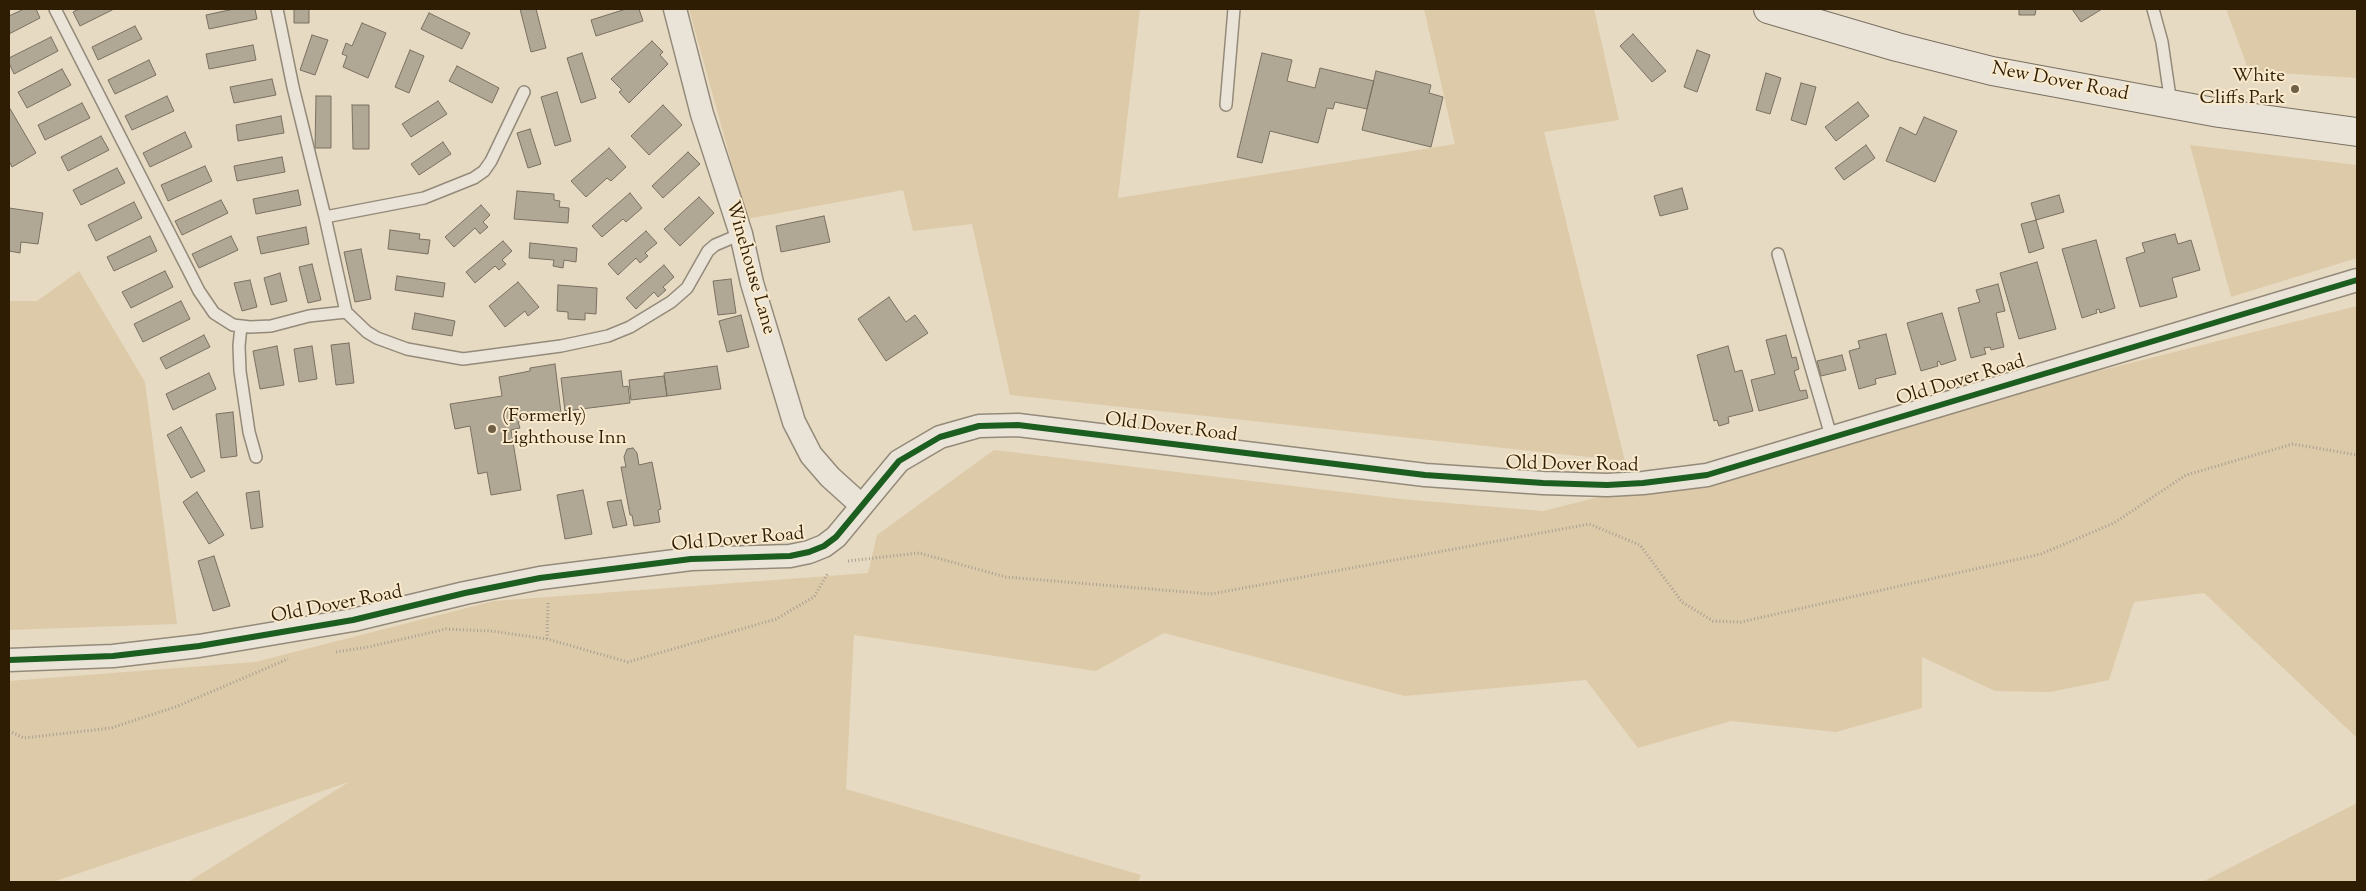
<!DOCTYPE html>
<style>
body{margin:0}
#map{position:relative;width:2366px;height:891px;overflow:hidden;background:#e7dac2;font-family:"Sorts Mill Goudy",serif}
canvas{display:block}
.frame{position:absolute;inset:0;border:10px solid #2e1d03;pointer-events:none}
</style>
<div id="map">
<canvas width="2366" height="891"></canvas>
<div class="frame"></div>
</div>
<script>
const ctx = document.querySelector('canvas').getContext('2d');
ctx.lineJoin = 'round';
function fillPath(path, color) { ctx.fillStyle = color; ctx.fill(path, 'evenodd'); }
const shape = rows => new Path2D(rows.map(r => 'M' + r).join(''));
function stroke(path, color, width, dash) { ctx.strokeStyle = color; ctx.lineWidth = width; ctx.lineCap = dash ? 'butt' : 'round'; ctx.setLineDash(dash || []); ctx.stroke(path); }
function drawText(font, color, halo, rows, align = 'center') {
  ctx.font = font + ' "Sorts Mill Goudy",serif'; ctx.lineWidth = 4; ctx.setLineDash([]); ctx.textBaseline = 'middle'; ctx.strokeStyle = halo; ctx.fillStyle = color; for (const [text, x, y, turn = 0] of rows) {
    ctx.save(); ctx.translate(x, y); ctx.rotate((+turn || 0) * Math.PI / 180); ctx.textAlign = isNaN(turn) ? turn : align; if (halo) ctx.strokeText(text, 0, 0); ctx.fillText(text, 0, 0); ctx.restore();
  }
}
fillPath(shape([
 [689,9,1140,9,1118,198,1455,144,1424,9,1594,9,1619,120,1544,132,1625,461,1010,395,972,224,913,231,903,190,747,219],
 [2226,9,2357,9,2357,78,2249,71],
 [2190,145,2357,165,2357,258,2231,297],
 [79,271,145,382,177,624,9,630,9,301,37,301],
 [2357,306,2357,738,2204,593,2134,602,2109,680,2050,692,1995,691,1922,657,1922,708,1836,732,1731,721,1638,748,1586,680,1405,696,1164,633,1096,671,854,635,846,789,1141,875,1138,882,188,882,349,782,53,882,9,882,9,681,255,662,494,601,868,573,877,535,994,450,1401,499,1543,511],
 [2357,803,2357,882,2202,882,2216,875]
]), '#ddcaa9');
const building = shape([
 [24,9,36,9,40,18,9,34,9,16,24,9],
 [79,9,114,9,80,26,73,12,79,9],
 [234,9,255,9,257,19,209,29,206,15,234,9],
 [294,9,309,9,309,23,294,23,294,9],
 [520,9,536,9,546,48,531,52,520,9],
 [626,9,639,9,643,21,596,36,591,20,626,9],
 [2019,9,2036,9,2035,15,2019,15,2019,9],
 [2072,9,2102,9,2081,22,2072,9],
 [429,13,470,33,462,49,421,29,429,13],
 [362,23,386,33,368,78,343,67,347,56,342,54,346,43,352,46,362,23],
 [135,26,142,39,98,60,92,47,135,26],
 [1633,34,1666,71,1652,82,1620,46,1633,34],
 [312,35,328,40,315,75,300,70,312,35],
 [51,37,58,51,14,74,9,63,9,58,51,37],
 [652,41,663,52,660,55,668,64,629,103,619,92,622,90,611,79,652,41],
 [253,45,256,60,209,69,206,54,253,45],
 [410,50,424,56,409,93,395,87,410,50],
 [1697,50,1710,55,1697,92,1684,87,1697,50],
 [582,53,596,98,581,103,567,58,582,53],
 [1262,53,1292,60,1287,81,1315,88,1320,68,1374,81,1367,109,1335,102,1333,109,1327,108,1318,143,1270,131,1262,163,1237,157,1262,53],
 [149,60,156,75,115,94,108,80,149,60],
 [457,66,499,88,492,103,449,81,457,66],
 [62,69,71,85,27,108,18,92,62,69],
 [1376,71,1431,85,1429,93,1443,97,1431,147,1362,130,1376,71],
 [1766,73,1781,78,1770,114,1756,110,1766,73],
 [272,79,276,95,234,103,230,87,272,79],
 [1801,83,1816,87,1806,125,1791,120,1801,83],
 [557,92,571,141,555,146,541,97,557,92],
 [167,96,174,111,132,130,125,116,167,96],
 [316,96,331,96,331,148,315,148,316,96],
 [438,101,447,114,411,137,402,124,438,101],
 [1858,102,1869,116,1836,141,1825,127,1858,102],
 [82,103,90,118,45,140,38,125,82,103],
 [352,105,369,105,369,149,353,149,352,105],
 [663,105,682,125,649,155,631,136,663,105],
 [9,107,36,153,12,167,9,161,9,107],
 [281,116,284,133,238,141,236,125,281,116],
 [1924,117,1957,131,1935,182,1886,161,1900,127,1916,135,1924,117],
 [530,129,541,164,528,168,517,133,530,129],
 [185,132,192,147,150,167,143,153,185,132],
 [101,136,109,150,68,171,61,157,101,136],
 [443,142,451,154,419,175,411,164,443,142],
 [1866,145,1875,158,1844,180,1835,168,1866,145],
 [609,148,626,167,611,181,607,178,586,197,571,181,609,148],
 [688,152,700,164,663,198,652,186,688,152],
 [282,157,285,172,237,181,234,166,282,157],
 [205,166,212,181,168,201,161,185,205,166],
 [117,168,125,183,81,205,73,190,117,168],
 [1682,188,1688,209,1660,216,1654,196,1682,188],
 [298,190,301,205,256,214,253,199,298,190],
 [517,191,554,194,554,200,560,201,559,207,569,208,568,223,514,219,517,191],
 [630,193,642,208,626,222,623,219,602,237,592,226,630,193],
 [2059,195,2064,212,2036,220,2031,203,2059,195],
 [699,197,714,213,680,246,664,229,699,197],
 [221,200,228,213,182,235,175,221,221,200],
 [134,202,142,218,96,241,88,225,134,202],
 [481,205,490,215,483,222,488,227,480,234,475,228,454,247,445,237,481,205],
 [9,208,43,213,38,244,21,242,20,253,9,251,9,208],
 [824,216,830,242,781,252,776,226,824,216],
 [2036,220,2044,248,2029,253,2021,224,2036,220],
 [306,227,309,244,261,254,257,237,306,227],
 [390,230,420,234,419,239,430,240,428,254,388,249,390,230],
 [646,231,657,243,645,253,648,256,640,263,636,258,618,275,608,264,646,231],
 [2175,234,2178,244,2191,240,2200,270,2172,278,2177,297,2140,307,2126,258,2145,252,2142,243,2175,234],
 [150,236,157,251,114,271,107,257,150,236],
 [231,236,238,250,199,268,192,254,231,236],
 [2096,240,2115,308,2100,313,2099,309,2096,310,2097,313,2082,318,2062,249,2096,240],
 [503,241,512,251,502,260,506,264,499,270,495,266,475,283,466,272,503,241],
 [530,243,577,248,576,262,564,260,563,268,553,266,554,260,529,258,530,243],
 [361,249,371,299,355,302,344,252,361,249],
 [2037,262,2056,329,2019,339,2000,273,2037,262],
 [312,264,321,300,308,303,299,267,312,264],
 [664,265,674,277,663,287,666,290,658,297,654,292,636,309,626,298,664,265],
 [165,271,173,287,131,308,122,292,165,271],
 [280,273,287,301,271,305,264,278,280,273],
 [397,276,445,283,443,297,395,290,397,276],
 [731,279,736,313,718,315,713,281,731,279],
 [250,280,257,307,242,311,234,283,250,280],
 [518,282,539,307,528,316,525,311,505,327,489,306,518,282],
 [1998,284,2005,311,1996,313,2004,347,1991,350,1990,347,1984,348,1986,354,1971,358,1958,308,1980,302,1976,290,1998,284],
 [558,285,597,288,596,314,585,313,585,320,568,319,568,312,557,311,558,285],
 [889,297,906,322,915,315,928,333,886,361,858,319,889,297],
 [181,301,190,319,143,342,134,324,181,301],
 [415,313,455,321,452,336,412,329,415,313],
 [1942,313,1956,360,1941,365,1939,361,1937,362,1938,366,1921,371,1907,323,1942,313],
 [741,315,749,347,727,352,719,321,741,315],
 [1886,334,1896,374,1875,379,1876,384,1859,389,1849,351,1860,348,1858,341,1886,334],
 [204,335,210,347,166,369,160,358,204,335],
 [1786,335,1792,358,1796,357,1799,369,1794,371,1800,391,1806,390,1808,398,1759,411,1751,380,1775,374,1766,340,1786,335],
 [349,343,354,383,336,385,331,345,349,343],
 [277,346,284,385,260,389,253,351,277,346],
 [312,346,317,379,299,382,294,349,312,346],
 [1728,346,1735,372,1742,370,1753,411,1728,417,1729,423,1719,426,1717,420,1714,421,1697,355,1728,346],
 [1842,355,1846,370,1821,376,1817,361,1842,355],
 [555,364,561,413,518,422,520,428,511,430,521,490,491,495,487,472,478,474,470,426,455,429,450,404,502,396,499,377,530,371,530,368,555,364],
 [717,366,721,389,667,396,664,373,717,366],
 [621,371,623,387,628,386,630,403,565,411,561,378,621,371],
 [209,373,216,389,173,410,166,394,209,373],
 [664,376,667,396,631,400,629,380,664,376],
 [233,412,237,456,221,458,216,414,233,412],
 [181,427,205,471,191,478,167,435,181,427],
 [633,448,637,453,639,465,652,462,661,509,658,510,660,522,634,526,632,515,630,515,621,467,626,467,624,457,627,449,633,448],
 [583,490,592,534,565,539,557,495,583,490],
 [259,491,263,527,251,529,246,493,259,491],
 [197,492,224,535,209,544,183,502,197,492],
 [621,500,627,525,613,528,607,502,621,500],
 [214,556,230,606,213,611,198,561,214,556]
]);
fillPath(building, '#b1a795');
stroke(building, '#7a7061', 1);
const service = shape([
 [55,9,199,291,214,313,233,325,250,327,271,326,309,316,346,312],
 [277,9,293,87,325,217,346,312,367,332,377,338,407,349,463,359,561,346,608,336,630,327,671,302,687,288,708,251,715,245,741,234],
 [2153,9,2162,42,2171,104],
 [1226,105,1234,9],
 [325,217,424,198,474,178,484,171,491,161,524,92],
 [1778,254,1831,436],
 [241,326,239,346,240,371,249,432,256,457]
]);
const minor = shape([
 [675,9,702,114,741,234,752,283,794,422,811,455,830,477,861,505],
 [9,660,113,656,199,646,353,620,465,593,540,578,691,559,790,556,809,552,824,546,836,537,899,461,940,437,979,426,1018,425,1425,475,1543,483,1607,485,1643,483,1707,475,2357,280]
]);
const secondary = shape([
 [1768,9,1897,47,1992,71,2219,113,2357,132]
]);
stroke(service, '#948a7a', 14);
stroke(minor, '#948a7a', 25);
stroke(secondary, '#7a7061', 30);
stroke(shape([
 [848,561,919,553,1006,577,1211,594,1589,524,1640,545,1682,602,1713,621,1741,622,2041,554,2114,523,2186,475,2293,444,2357,455],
 [547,639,548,602],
 [336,652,368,647,446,629,491,631,547,639,628,662,776,619,814,597,828,573],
 [9,731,24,738,111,728,178,706,288,659]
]), '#a69e93', 3, [1, 2.5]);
stroke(service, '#eae4d8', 11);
stroke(minor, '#eae4d8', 22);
stroke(secondary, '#eae4d8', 28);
stroke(shape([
 [9,660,113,656,199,646,353,620,465,593,540,578,691,559,790,556,809,552,824,546,836,537,899,461,940,437,979,426,1018,425,1425,475,1543,483,1607,485,1643,483,1707,475,2357,280]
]), '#1b5e20', 6);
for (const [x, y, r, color] of [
 [2295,89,5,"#6f5f46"],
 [492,429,5,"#6f5f46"]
]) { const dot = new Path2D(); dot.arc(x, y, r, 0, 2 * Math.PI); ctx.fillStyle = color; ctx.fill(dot); stroke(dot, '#f9eace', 2); }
drawText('19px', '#2e1d03', '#f9eace', [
 ["White",2285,78],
 ["Cliffs Park",2285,100],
 ["(Formerly)",502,418,"left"],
 ["Lighthouse Inn",502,440,"left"]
], 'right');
drawText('19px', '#2e1d03', '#f9eace', [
 ["New Dover Road",2060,83,11],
 ["Winehouse Lane",749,268,74],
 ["Old Dover Road",1961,382,-17],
 ["Old Dover Road",1171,429,7],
 ["Old Dover Road",1572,466,1],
 ["Old Dover Road",738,541,-5],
 ["Old Dover Road",337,606,-11]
]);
</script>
